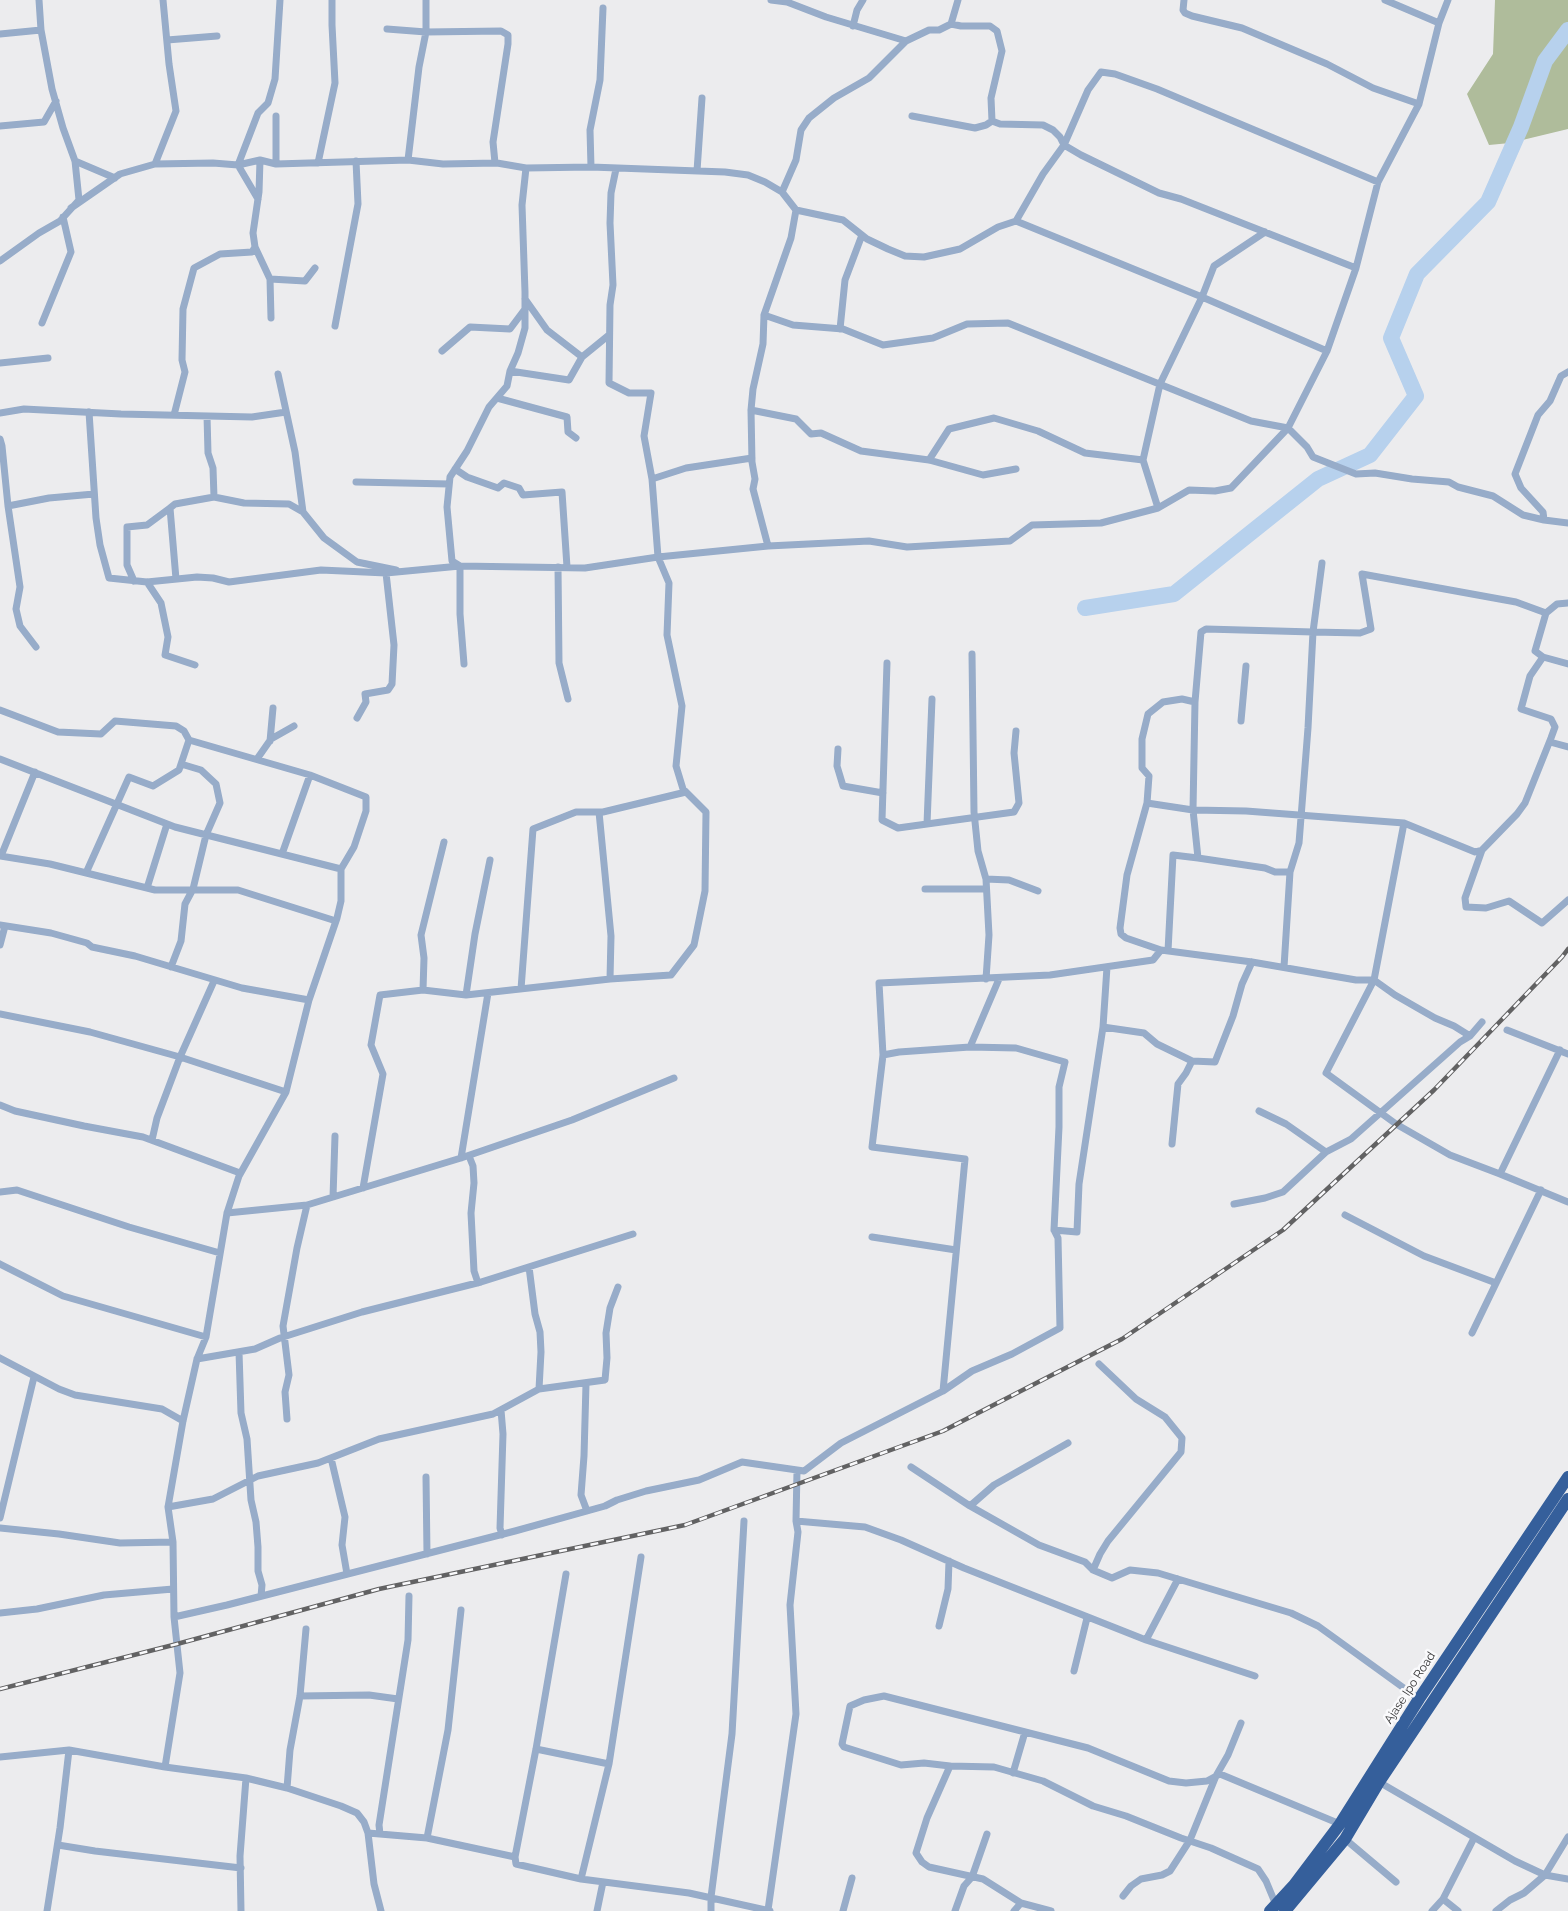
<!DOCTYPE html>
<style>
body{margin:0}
canvas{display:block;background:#ececee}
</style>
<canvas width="1568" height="1911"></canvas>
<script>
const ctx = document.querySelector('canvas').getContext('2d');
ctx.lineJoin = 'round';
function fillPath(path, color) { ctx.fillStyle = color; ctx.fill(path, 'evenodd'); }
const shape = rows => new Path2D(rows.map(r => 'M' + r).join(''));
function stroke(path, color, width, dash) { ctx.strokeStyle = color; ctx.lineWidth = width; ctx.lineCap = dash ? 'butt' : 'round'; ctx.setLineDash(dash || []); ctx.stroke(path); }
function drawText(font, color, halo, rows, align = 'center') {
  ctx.font = font + ' Raleway,sans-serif'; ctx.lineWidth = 5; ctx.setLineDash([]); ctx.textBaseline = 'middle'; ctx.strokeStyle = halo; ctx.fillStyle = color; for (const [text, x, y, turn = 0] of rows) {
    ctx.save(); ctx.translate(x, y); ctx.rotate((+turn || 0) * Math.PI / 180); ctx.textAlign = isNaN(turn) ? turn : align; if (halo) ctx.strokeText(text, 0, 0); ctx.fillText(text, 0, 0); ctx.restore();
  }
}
fillPath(shape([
 [1495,0,1568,0,1568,129,1510,143,1489,145,1467,94,1493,54]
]), '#afbc9b');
stroke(shape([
 [1085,608,1174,594,1318,479,1370,455,1416,396,1391,338,1417,274,1488,202,1521,127,1545,61,1568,30]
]), '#b7d1ed', 16);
stroke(shape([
 [771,0,787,2,826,17,906,41],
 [1184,0,1183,10,1185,13,1192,16,1242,28,1327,64,1373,88,1419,104],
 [1385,0,1439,23],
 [951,24,961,26,990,26,997,31,1002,51,991,98,992,121],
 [853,26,857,10,863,0],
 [387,29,426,32,501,31,508,35,508,44,493,142,495,163],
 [0,34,41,30],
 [167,40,217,36],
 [912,116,975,128,986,125,992,121],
 [992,121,1000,124,1043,125,1053,130,1060,137,1064,145,1081,155,1159,193,1181,199,1356,268],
 [0,126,44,122,56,101],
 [260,160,259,192,253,233,255,247,270,279,271,318],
 [408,160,419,67,426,32,426,0],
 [75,161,115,178],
 [318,163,335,83,332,25,332,0],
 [155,164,176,111,169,64,163,0],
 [276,164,276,116],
 [591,167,590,130,600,80,603,8],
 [697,171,702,98],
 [782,192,796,160,801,130,809,118,834,98,869,78,906,41,929,30,939,30,951,24,958,0],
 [258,199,238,165,258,113,268,103,275,79,280,0],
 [71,208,120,174,155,164,213,163,238,165,260,160,276,164,408,160,443,164,497,163,526,168,591,167,725,172,748,175,765,182,782,192,796,210,843,220,867,239,888,249,905,256,924,257,960,249,998,227,1016,221,1043,174,1064,145,1088,90,1101,72,1115,74,1157,89,1378,182],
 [796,210,791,238,764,315,763,344,753,389,751,410,752,462,755,479,753,489,768,546,869,541,907,547,1010,541,1032,525,1101,523,1158,508,1189,490,1215,491,1231,488,1288,428,1327,351,1356,268,1378,182,1419,104,1439,23,1448,0],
 [1016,221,1202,297,1327,351],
 [0,261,39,233,60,221,79,200,75,161,63,128,52,89,41,30,39,0],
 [270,279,305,281,315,268],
 [525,299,547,330,582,357],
 [764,315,793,325,843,329,883,345,933,338,967,324,1008,323,1251,421,1288,428,1307,447,1313,457,1356,474,1375,473,1412,479,1449,482,1458,487,1493,496,1523,515,1544,520,1568,523],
 [42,323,71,252,63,217],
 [335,326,358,204,356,161],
 [840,329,845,280,862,235],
 [442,351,470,327,510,329,525,309],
 [0,363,48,358],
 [510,371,569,380,582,357,609,335],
 [278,374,295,452,303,512,324,538,357,562,396,570],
 [497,398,567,417,568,432,576,438],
 [751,410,796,419,811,434,821,433,861,451,929,460,983,475,1016,469],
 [89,412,96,518,100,545,109,578,147,582,197,577,213,578,229,582,321,570,386,573],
 [0,413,24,409,121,414,252,417,286,412],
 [174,415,185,372,182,360,183,309,194,268,220,254,252,252,255,247],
 [207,416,208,453,213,468,214,497],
 [0,439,2,446,8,506,49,498,94,494],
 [929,460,949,429,994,418,1038,431,1085,453,1143,460],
 [455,469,467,477,498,488,504,483,519,488,523,495,562,492,567,567],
 [652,479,686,468,752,458],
 [356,482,449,484],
 [8,506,20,587,16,609,20,626,36,647],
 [1158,508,1143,460,1160,384,1202,297,1214,266,1265,232],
 [1544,520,1543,512,1521,488,1515,474,1538,415,1550,401,1561,376,1568,372],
 [1322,563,1313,632,1360,633,1371,629,1362,574,1516,602,1546,613,1557,604,1568,603],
 [558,567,559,663,568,699],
 [176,579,170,508,175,504,214,497,244,503,289,504,303,512],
 [134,581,127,565,127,527,147,525,170,508],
 [147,582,161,603,168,637,165,655,195,665],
 [972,654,974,812,978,851,986,879,989,935,986,979],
 [1543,657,1535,651,1546,613],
 [887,663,882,820,898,828,1014,812,1019,803,1014,753,1016,731],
 [464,664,460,614,460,566,452,561,447,507,450,477,467,451,489,407,507,386,510,371,518,353,525,328,525,292,522,205,526,168],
 [0,710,58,732,101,734,115,721,176,726,184,731,189,740,179,770,153,786,129,777,86,873],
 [357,718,366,702,365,694,388,690,392,684,394,645,386,573,460,566,585,568,658,557,768,546],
 [1241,721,1246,666],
 [270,741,273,708],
 [1550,742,1568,747],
 [838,749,837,766,843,786,883,793],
 [0,759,175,827,341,869],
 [257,759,271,739,294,726],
 [1147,803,1193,810,1246,811,1404,823,1475,852,1482,850,1517,814,1525,803,1551,738,1555,727,1551,719,1521,709,1530,676,1543,657,1568,664],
 [599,812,611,936,610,979],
 [1404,823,1374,980,1326,1073,1396,1124,1450,1155,1500,1174,1568,1202],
 [927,824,932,699],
 [1482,850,1465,898,1466,907,1486,908,1509,901,1542,923,1568,900],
 [282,854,310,775],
 [0,856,50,864,155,890,238,890,336,921],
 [1,856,35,772],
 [986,879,1009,880,1038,891],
 [147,888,167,824],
 [925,889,985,889],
 [0,925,51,933,87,943,92,947,135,956,242,988,309,1000],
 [0,945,5,926],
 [1161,950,1126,938,1121,934,1120,928,1127,875,1147,803,1149,776,1142,768,1142,739,1148,714,1163,702,1182,699,1195,702],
 [1168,951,1173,855,1198,858],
 [171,967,181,941,185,904,193,889,206,835,220,803,216,784,201,770,181,764],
 [1284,967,1290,872,1299,843,1308,728,1313,632,1206,629,1201,632,1195,702,1193,810,1198,858,1265,868,1275,872,1290,872],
 [521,989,533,829,576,812,603,812,686,792],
 [423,990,424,958,421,935,444,842],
 [466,995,475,934,490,860],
 [0,1014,90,1032,180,1057,286,1092],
 [1103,1027,1144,1033,1157,1044,1192,1061],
 [1507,1030,1568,1054],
 [1470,1036,1482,1022],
 [970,1047,999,979],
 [883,1055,879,983,1050,975,1153,960,1161,950,1252,962,1356,980,1374,980,1395,995,1435,1018,1454,1026,1470,1036,1460,1042,1351,1139,1326,1152,1286,1124,1259,1111],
 [0,1105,15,1111,84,1126,143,1137,240,1173],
 [152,1140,157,1118,180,1057,214,981],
 [1172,1144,1178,1084,1186,1073,1192,1061,1215,1062,1233,1016,1242,984,1252,962],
 [469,1156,473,1166,474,1183,471,1213,474,1271,478,1283],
 [461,1158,488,993],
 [1500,1174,1560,1050],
 [363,1188,383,1074,371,1045,380,995,423,990,466,995,610,979,671,975,694,945,705,891,706,812,683,789,676,766,682,706,667,635,669,583,658,557,652,479,644,436,651,393,629,393,609,383,610,305,613,285,610,223,611,193,616,169],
 [0,1192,17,1190,129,1227,220,1253],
 [333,1197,335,1136],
 [1234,1204,1265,1198,1283,1192,1326,1152],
 [227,1213,307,1205,461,1158,572,1120,674,1078],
 [1345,1215,1424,1256,1496,1283],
 [1054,1230,1077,1232,1079,1184,1103,1027,1107,967],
 [872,1237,956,1250],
 [0,1264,63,1296,206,1337],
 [529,1267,535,1314,540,1332,541,1352,539,1389],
 [1472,1333,1541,1190],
 [239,1352,241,1413,247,1439,251,1500,256,1522,258,1547,258,1571,262,1585,261,1596],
 [0,1358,59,1389,75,1395,162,1409,183,1421],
 [197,1359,255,1349,280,1338,362,1312,481,1282,633,1234],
 [586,1384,584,1456,581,1495,587,1511],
 [501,1410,503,1434,500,1528,502,1535],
 [287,1419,285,1392,289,1375,283,1326,297,1248,307,1205],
 [331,1458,345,1517,342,1545,347,1574],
 [911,1467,970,1506,1039,1545,1085,1562,1093,1570,1112,1578,1130,1570,1158,1573,1291,1613,1318,1626,1419,1699],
 [426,1477,427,1554],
 [970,1506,994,1485,1068,1443],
 [168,1507,213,1499,258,1476,318,1463,379,1439,493,1414,539,1389,605,1380,607,1358,606,1333,610,1308,618,1287],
 [0,1518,34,1377],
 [796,1521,865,1527,901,1540,964,1568,1146,1640,1178,1579],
 [0,1528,59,1534,120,1543,173,1542],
 [1093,1570,1100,1554,1108,1541,1181,1452,1182,1438,1165,1417,1136,1399,1099,1364],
 [0,1613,37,1609,104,1595,173,1589],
 [174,1617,227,1605,515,1531,605,1506,617,1500,646,1491,699,1480,742,1462,804,1471,841,1443,943,1391,965,1159,872,1147,883,1055,899,1052,970,1047,1016,1048,1065,1062,1059,1087,1059,1127,1054,1230,1058,1238,1060,1328,1012,1354,972,1371,943,1391],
 [939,1626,948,1589,949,1561],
 [1146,1640,1255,1676],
 [1074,1671,1087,1618],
 [300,1696,369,1695,398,1699],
 [536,1749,609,1764],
 [0,1757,69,1750,165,1767,246,1778,287,1788,341,1806,357,1813,364,1822,368,1833,374,1884,381,1911],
 [950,1766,924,1763,901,1765,844,1747,842,1744,850,1706,864,1700,884,1696,1088,1748,1169,1781,1186,1783,1207,1781,1220,1774,1340,1824],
 [165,1767,180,1673,174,1617,173,1542,168,1507,183,1421,197,1359,206,1337,227,1213,239,1176,286,1092,309,1000,337,918,341,901,341,869,354,847,366,811,366,797,310,775,189,740],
 [1013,1773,1025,1732],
 [1379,1782,1515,1861,1545,1875,1568,1879],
 [287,1788,290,1750,300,1696,306,1629],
 [368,1833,427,1838,515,1857,516,1864,581,1879,689,1893,770,1911],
 [380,1834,379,1825,408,1640,409,1596],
 [427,1838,448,1730,461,1610],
 [1345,1839,1396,1882],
 [58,1845,95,1851,241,1868],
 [515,1857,536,1749,566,1574],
 [581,1879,609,1764,641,1557],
 [1123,1896,1131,1886,1141,1879,1162,1875,1170,1871,1190,1840,1216,1776,1228,1755,1241,1723],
 [1443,1899,1458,1911],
 [768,1910,796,1714,790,1605,798,1532,796,1521,797,1471],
 [47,1911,60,1828,69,1750],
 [241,1911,240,1856,246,1778],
 [597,1911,603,1882],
 [711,1911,711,1897,732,1734,744,1521],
 [843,1911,852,1878],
 [955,1911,964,1886,972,1877,987,1834],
 [1014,1911,1021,1903],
 [1051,1911,1021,1903,983,1879,929,1867,922,1862,916,1853,927,1818,950,1766,994,1767,1043,1781,1093,1806,1126,1816,1181,1838,1211,1848,1258,1869,1266,1881,1276,1905],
 [1432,1911,1443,1899,1474,1838],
 [1496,1911,1510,1900,1524,1893,1545,1875,1568,1837]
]), '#97acc9', 7);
stroke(shape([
 [1270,1911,1294,1885,1340,1824,1419,1699,1568,1477],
 [1285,1911,1345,1839,1379,1782,1568,1499]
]), '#355f9b', 12);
const rail = shape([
 [0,1689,177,1644,379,1589,685,1525,943,1431,1122,1339,1283,1230,1434,1090,1562,957,1568,949]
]);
stroke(rail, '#626263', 4.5);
stroke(rail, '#fafafc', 2.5, [8]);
drawText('12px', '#313132', '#fafafc', [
 ["Ajase Ipo Road",1410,1688,-57]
]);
</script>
